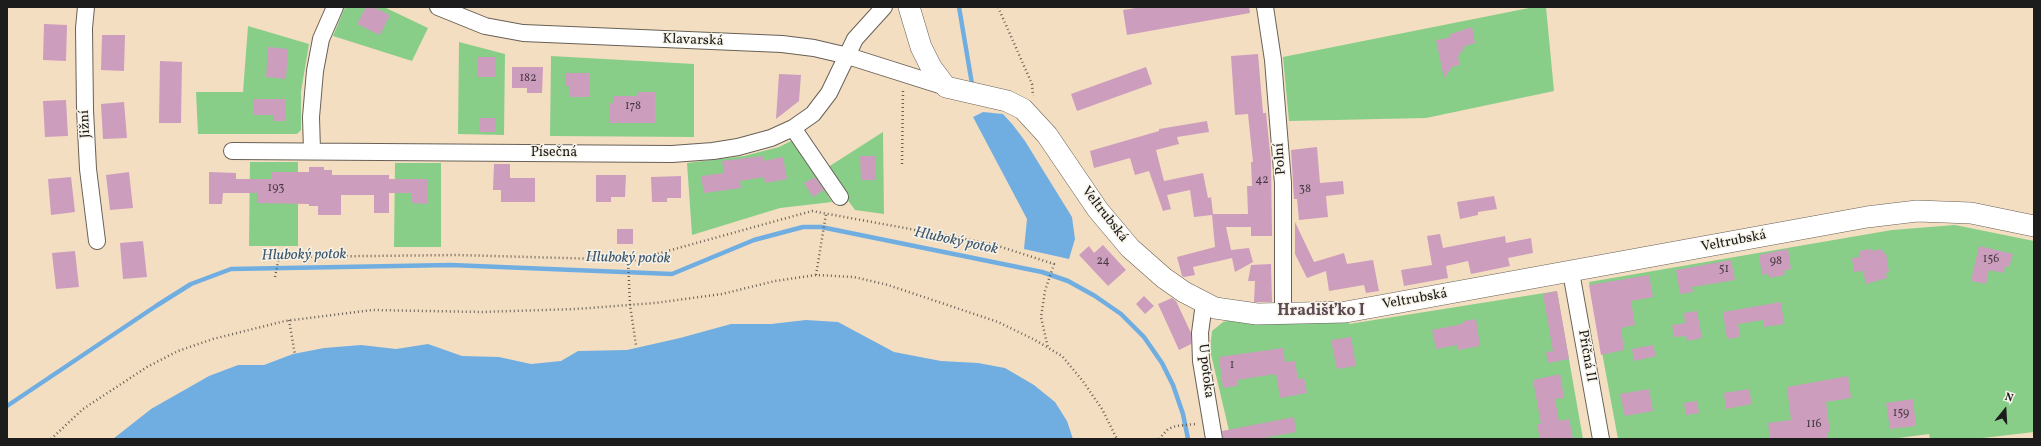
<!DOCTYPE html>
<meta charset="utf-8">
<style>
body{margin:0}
#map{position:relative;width:2041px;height:446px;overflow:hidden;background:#f4dec1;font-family:Vollkorn,serif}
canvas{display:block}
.frame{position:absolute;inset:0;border:8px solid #1c1c1c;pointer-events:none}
.north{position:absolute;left:1985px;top:390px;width:40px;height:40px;-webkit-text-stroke:3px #f7f3e8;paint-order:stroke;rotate:18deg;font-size:11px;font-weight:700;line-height:16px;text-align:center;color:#1c1c1c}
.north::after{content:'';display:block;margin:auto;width:14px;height:18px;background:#1c1c1c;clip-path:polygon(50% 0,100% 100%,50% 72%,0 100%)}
</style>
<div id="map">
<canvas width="2041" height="446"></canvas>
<div class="frame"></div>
<div class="north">N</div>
</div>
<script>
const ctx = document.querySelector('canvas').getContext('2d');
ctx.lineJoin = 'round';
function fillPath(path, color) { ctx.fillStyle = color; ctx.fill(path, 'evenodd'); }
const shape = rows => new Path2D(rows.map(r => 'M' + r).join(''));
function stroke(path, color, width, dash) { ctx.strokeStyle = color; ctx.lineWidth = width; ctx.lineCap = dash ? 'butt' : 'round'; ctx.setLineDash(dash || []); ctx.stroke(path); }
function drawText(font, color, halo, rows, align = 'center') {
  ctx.font = font + ' Vollkorn,serif'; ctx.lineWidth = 3; ctx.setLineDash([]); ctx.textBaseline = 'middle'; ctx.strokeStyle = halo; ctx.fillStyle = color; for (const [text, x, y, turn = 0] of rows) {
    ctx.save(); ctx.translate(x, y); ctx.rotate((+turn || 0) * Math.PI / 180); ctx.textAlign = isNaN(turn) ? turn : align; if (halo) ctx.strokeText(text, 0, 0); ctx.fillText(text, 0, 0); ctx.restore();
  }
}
fillPath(shape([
 [345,7,384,7,428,28,412,61,333,36],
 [1534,7,1546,7,1554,91,1426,118,1289,121,1283,57],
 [248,26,309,44,301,92,301,130,297,134,198,134,196,92,243,92],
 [459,42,505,54,504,135,458,134],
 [551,56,694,64,694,137,550,136],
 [883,132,884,214,855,210,825,169],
 [793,140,832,202,780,208,692,235,687,163,744,156,779,147],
 [250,162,298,162,298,246,249,246],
 [395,163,441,163,441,247,394,247],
 [1955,225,2034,241,2034,432,1974,439,1930,439,1929,434,1891,439,1618,439,1589,282,1892,230],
 [1557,291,1583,439,1231,439,1210,350,1212,331,1223,322,1231,320,1348,319,1349,324]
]), '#88ce89');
fillPath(shape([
 [983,112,1003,114,1013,125,1025,141,1072,217,1075,239,1069,259,1024,249,1027,219,973,117],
 [806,320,838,322,894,352,941,361,978,363,1005,368,1034,385,1055,402,1067,421,1073,439,113,439,151,409,209,376,238,365,264,365,293,354,324,348,361,345,396,349,428,344,462,356,499,357,531,364,561,361,578,351,627,350,680,338,731,324,771,324]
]), '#70aee2');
stroke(shape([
 [959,7,972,84],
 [7,406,156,306,191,284,231,269,451,265,672,274,754,240,803,227,821,227,1042,272,1068,281,1095,296,1121,314,1144,337,1162,363,1173,385,1183,414,1188,439]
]), '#70aee2', 4.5);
fillPath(shape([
 [366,7,373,7,390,15,380,35,357,24],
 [1142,7,1249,7,1250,13,1127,35,1123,10],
 [44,24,67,25,66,61,43,60],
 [1472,27,1475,43,1465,46,1458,57,1460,65,1452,67,1444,78,1436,40,1448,38,1451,34],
 [102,35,125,35,124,71,101,70],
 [268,47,288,49,286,79,266,77],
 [1258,54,1263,113,1266,113,1271,161,1272,236,1251,236,1251,227,1226,227,1231,250,1249,248,1253,262,1235,272,1232,258,1193,267,1195,275,1184,277,1182,276,1177,257,1215,247,1212,215,1194,217,1190,190,1167,195,1171,209,1163,211,1149,171,1135,175,1130,158,1094,168,1090,151,1159,131,1159,129,1207,121,1209,132,1177,137,1179,144,1156,150,1164,181,1203,173,1208,198,1211,197,1213,214,1248,214,1247,186,1252,186,1251,162,1253,162,1248,114,1235,115,1231,56],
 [478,57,496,57,496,77,477,77],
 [160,61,182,62,181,123,159,123],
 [512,67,543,67,542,93,527,93,527,88,512,88],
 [1146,67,1152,84,1077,111,1071,94],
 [565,73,589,73,589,97,569,97,569,86,565,86],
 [779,74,801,75,799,101,776,119],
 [638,92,655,92,655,123,609,123,609,103,613,103,614,96,638,96],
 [253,99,285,99,285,121,273,121,273,115,253,115],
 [66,100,68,136,45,137,43,101],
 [124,102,127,138,103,139,101,104],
 [480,118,496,118,496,132,480,132],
 [1317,147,1320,183,1343,181,1344,194,1326,196,1328,217,1299,220,1297,199,1294,199,1291,150],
 [763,156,763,161,783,157,787,179,765,183,764,177,740,181,741,188,704,193,701,176,724,173,722,161],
 [860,156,876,156,876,180,861,180],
 [494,164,510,164,510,178,535,178,535,202,501,202,501,190,493,190],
 [309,167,324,167,324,170,332,170,332,175,389,175,389,179,428,179,427,204,412,203,412,193,389,193,389,213,374,213,374,195,341,195,341,215,318,215,318,206,309,206,309,204,257,203,257,193,223,193,222,204,209,204,209,172,236,173,236,179,272,179,272,172,309,172],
 [129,172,133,208,110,210,106,175],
 [596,175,626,175,625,197,611,197,611,202,596,202],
 [681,176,681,198,667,198,667,202,652,202,651,177],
 [71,177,75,212,51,215,48,179],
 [815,177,824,190,813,197,804,183],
 [1494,196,1497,209,1478,212,1478,215,1460,219,1457,202],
 [1295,222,1314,262,1344,253,1347,264,1373,260,1379,291,1366,293,1364,285,1329,291,1326,271,1307,278,1295,254],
 [617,229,633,229,633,244,617,244],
 [1440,234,1443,248,1505,236,1506,243,1531,238,1533,253,1508,258,1510,266,1471,274,1468,261,1446,266,1448,278,1404,286,1401,270,1432,265,1427,236],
 [143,241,147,277,123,279,120,243],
 [1103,245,1126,270,1108,286,1079,255,1089,246,1094,253],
 [1979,246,2013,254,2009,267,2005,266,2004,273,1989,270,1986,284,1971,281],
 [1788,249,1791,269,1784,271,1785,275,1769,278,1768,273,1762,275,1759,255],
 [1871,249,1871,251,1882,249,1883,253,1886,253,1889,272,1886,273,1887,278,1866,284,1863,271,1854,272,1852,258,1860,257,1859,251],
 [75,251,79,287,56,289,52,253],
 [1731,260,1735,280,1692,287,1693,292,1680,294,1676,270],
 [1271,264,1272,302,1254,302,1255,281,1248,281,1251,265],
 [1649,275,1653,297,1631,301,1635,325,1621,328,1624,350,1601,355,1589,285],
 [1557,291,1569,359,1548,363,1546,352,1553,351,1543,294],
 [1144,296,1154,306,1145,314,1136,304],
 [1172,298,1176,301,1191,333,1191,344,1179,350,1158,304],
 [1781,302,1784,324,1764,327,1763,320,1738,324,1740,337,1727,339,1723,312],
 [1697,311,1702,338,1687,341,1686,336,1674,337,1672,325,1685,323,1684,313],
 [1476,319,1480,346,1458,350,1457,345,1436,349,1432,330,1457,325,1464,323,1464,321],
 [1351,337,1356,366,1337,369,1331,340],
 [1653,345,1656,356,1634,361,1632,349],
 [1283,348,1285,362,1295,361,1298,379,1304,378,1307,393,1280,398,1276,374,1237,380,1237,386,1223,388,1219,357],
 [1560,374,1564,398,1555,399,1559,421,1569,419,1573,439,1540,439,1537,424,1541,424,1533,380],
 [1848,376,1851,398,1826,402,1830,432,1827,432,1828,439,1770,439,1768,423,1791,420,1787,387],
 [1649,389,1653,411,1625,416,1620,394],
 [1749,389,1752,404,1726,409,1724,393],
 [1913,399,1916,426,1890,429,1886,403],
 [1697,401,1699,413,1686,415,1684,403],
 [1294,417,1296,432,1258,439,1223,439,1222,431]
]), '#cc9dbd');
const minor = shape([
 [86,7,84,28,85,110,88,169,97,241],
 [438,7,485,26,523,33,782,44,814,48,848,56,946,87],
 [1265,7,1273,60,1283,183,1283,313],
 [793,128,840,197],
 [232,151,672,154,713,151,738,147,771,138,793,128,813,114,829,93,855,39,884,7],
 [312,151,311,117,315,71,321,39,335,7],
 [1571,272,1601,439],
 [1204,303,1200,333,1201,361,1214,439]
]);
const tertiary = shape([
 [909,7,921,47,931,67,946,87,1007,101,1023,109,1047,135,1098,210,1130,248,1164,278,1184,292,1215,308,1257,314,1346,312,1867,217,1917,211,1971,213,2034,226]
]);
stroke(minor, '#686056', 18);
stroke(tertiary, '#686056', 22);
stroke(shape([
 [998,7,1032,84,1033,96],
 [902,164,903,89],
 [628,260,630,305,636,345],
 [816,275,826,214],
 [275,277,279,257,458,255,635,260,812,211,992,244,1054,264,1045,291,1041,317,1048,348],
 [289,320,295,355],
 [51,439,83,409,147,367,178,351,213,339,285,321,372,310,482,312,576,309,655,303,722,294,775,281,816,275,854,277,888,285,998,322,1035,340,1062,356,1082,380,1102,409,1117,439],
 [1159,439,1168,429,1176,426,1196,424]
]), '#686056', 2.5, [1, 3]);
stroke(minor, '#fff', 16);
stroke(tertiary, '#fff', 21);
drawText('12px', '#483c44', null, [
 ["182",528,79],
 ["178",633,107],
 ["42",1262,181],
 ["193",276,189],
 ["38",1305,190],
 ["156",1991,260],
 ["24",1103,262],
 ["98",1776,262],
 ["51",1724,270],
 ["1",1232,366],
 ["159",1901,414],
 ["116",1814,425]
]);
drawText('14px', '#1c1c1c', '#f7f3e8', [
 ["Klavarská",693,41,2],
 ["Jižní",86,124,-93],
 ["Písečná",554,153],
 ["Polní",1281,159,-94],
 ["Veltrubská",1104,215,52],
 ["Veltrubská",1734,242,-11],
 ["Veltrubská",1415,300,-10],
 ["Příčná II",1586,356,80],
 ["U potoka",1205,371,83]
]);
drawText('italic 15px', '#3e566b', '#f7f3e8', [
 ["Hluboký potok",956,242,12],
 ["Hluboký potok",304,256,-1],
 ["Hluboký potok",628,259,1]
]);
drawText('bold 16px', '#5a4954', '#f7f3e8', [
 ["Hradišťko I",1321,312]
]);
</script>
